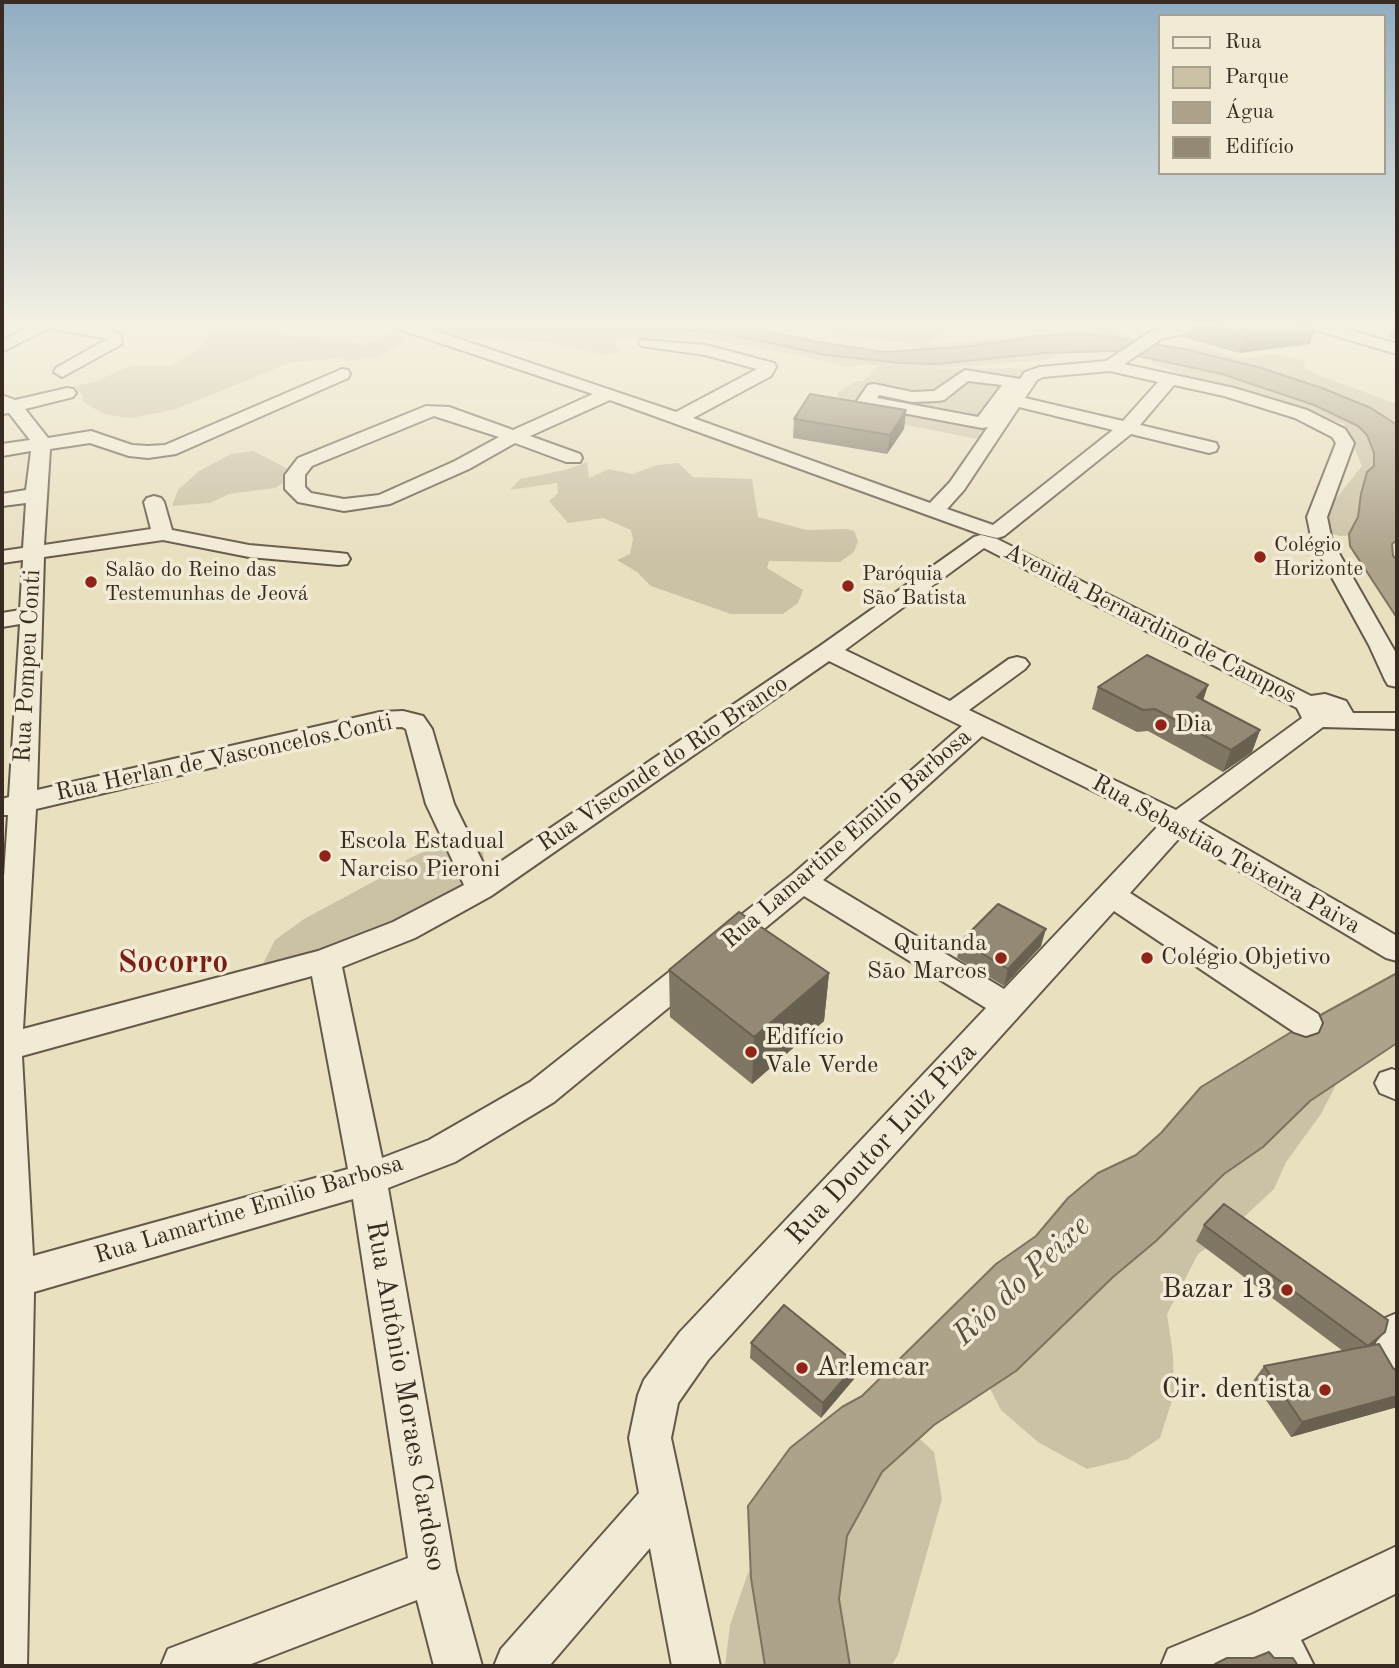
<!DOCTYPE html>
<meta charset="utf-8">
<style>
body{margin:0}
#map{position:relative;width:1399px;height:1668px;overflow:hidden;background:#e9e0c0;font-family:"Old Standard TT",serif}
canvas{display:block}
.frame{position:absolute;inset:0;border:4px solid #382b21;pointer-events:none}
.legend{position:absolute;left:1158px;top:14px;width:228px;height:161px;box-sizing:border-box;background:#f1ebd6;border:2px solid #a79e8e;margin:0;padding:9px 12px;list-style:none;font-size:21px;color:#382b21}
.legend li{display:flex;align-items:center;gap:14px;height:35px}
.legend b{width:35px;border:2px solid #a79e8e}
</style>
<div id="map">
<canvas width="1399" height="1668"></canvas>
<div class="frame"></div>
<ul class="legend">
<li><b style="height:9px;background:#f1ebd6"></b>Rua</li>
<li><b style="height:19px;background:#cbc1a5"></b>Parque</li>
<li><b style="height:19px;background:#ada28a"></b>Água</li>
<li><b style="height:19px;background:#948974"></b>Edifício</li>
</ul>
</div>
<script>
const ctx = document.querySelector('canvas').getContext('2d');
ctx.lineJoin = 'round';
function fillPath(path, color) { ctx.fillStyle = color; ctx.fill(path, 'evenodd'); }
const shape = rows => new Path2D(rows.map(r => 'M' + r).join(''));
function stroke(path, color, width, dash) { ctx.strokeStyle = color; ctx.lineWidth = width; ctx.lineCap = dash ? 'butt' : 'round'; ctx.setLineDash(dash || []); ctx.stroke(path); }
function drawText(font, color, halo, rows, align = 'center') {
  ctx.font = font + ' "Old Standard TT",serif'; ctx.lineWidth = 7; ctx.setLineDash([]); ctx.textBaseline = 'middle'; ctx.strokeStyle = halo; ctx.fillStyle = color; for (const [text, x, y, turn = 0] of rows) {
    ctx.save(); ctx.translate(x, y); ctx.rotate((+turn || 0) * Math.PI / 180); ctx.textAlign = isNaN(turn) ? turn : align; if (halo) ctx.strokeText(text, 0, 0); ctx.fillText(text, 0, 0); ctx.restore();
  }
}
fillPath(shape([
 [222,325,274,325,274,331,284,335,346,339,361,345,390,334,404,337,400,344,379,356,347,361,341,358,289,363,177,409,131,418,107,415,95,409,83,401,83,396,74,386,97,381,130,366,171,366,202,346,205,339],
 [408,325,716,331,841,354,914,352,921,345,833,334,841,325,948,325,927,345,1064,333,1061,327,1069,325,1104,325,1119,328,1123,335,1116,340,1057,348,1056,355,1048,360,927,369,1023,368,1024,375,978,439,854,415,839,400,837,393,856,381,863,381,878,366,867,364,847,367,803,356,704,338,614,340,621,353,604,355,546,342,448,337],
 [1196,344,1238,358,1258,357,1270,353,1306,361,1304,367,1318,375,1397,404,1397,544,1381,534,1339,536,1318,528,1320,518,1362,466,1344,424,1211,385,1151,363,1154,356,1188,359,1380,419,1353,400,1275,375,1198,355,1187,348],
 [253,451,290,470,288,480,275,488,229,494,210,503,172,506,178,490,199,471,231,454],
 [587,462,589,478,609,469,632,474,657,465,678,463,693,477,752,479,758,517,807,530,847,529,854,531,858,541,854,552,840,562,769,561,767,568,803,590,798,603,783,614,731,614,651,586,637,572,617,560,630,554,633,539,631,530,603,518,568,523,549,501,558,493,557,483,510,490,520,479,565,470],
 [460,835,483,844,484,865,467,884,442,903,325,954,262,966,275,940,304,919,382,877,408,859],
 [1338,1057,1335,1087,1321,1114,1286,1162,1274,1189,1227,1233,1198,1254,1167,1314,1173,1355,1174,1394,1160,1438,1128,1459,1087,1469,1038,1442,1001,1410,982,1373],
 [899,1420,934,1452,942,1499,898,1655,891,1666,725,1666,730,1625,748,1573,827,1454]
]), '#cbc1a5');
const water = shape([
 [441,325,738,325,818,342,884,352,973,346,1037,336,1078,334,1116,337,1184,349,1258,367,1322,388,1371,408,1397,425,1397,540,1392,544,1393,556,1397,560,1397,618,1350,546,1349,534,1358,517,1361,494,1367,472,1374,466,1374,453,1367,435,1358,426,1314,405,1222,374,1115,351,1045,353,936,364,901,363,826,355,733,335,696,331,601,328,459,330,441,325],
 [1397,973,1397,1043,1310,1101,1263,1147,1224,1174,1156,1241,1113,1277,1016,1371,934,1425,882,1472,847,1536,839,1599,850,1666,765,1666,751,1578,748,1506,790,1448,842,1407,862,1396,996,1264,1036,1236,1068,1198,1098,1173,1136,1155,1161,1133,1201,1087,1306,1023,1397,973]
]);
fillPath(water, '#ada28a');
stroke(water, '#7e7260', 2);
const minor = shape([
 [31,325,85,325,110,329,121,335,122,344,62,377,54,372,56,368,107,339,49,328,2,352,2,341,31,325],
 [393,325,418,325,676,412,757,369,705,355,641,346,639,343,641,340,706,345,774,363,776,367,771,376,693,418,930,503,950,482,988,427,982,428,860,405,857,401,868,385,874,384,912,392,934,391,965,370,1020,379,1025,372,1040,367,1106,361,1152,331,1180,325,1215,325,1207,330,1163,338,1124,364,1234,388,1307,410,1345,429,1354,443,1327,517,1332,541,1397,655,1397,687,1388,685,1385,680,1369,645,1312,541,1307,517,1336,443,1332,437,1295,418,1224,396,1174,385,1140,425,1216,443,1218,447,1216,451,1209,453,1131,434,1004,536,997,538,980,534,610,400,530,436,580,454,582,458,580,462,566,462,515,443,469,469,390,504,344,511,298,502,285,489,285,475,298,458,426,406,449,407,513,430,593,394,395,328,393,325],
 [1110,371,1158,382,1123,421,1025,398,1037,380,1043,377,1110,371],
 [968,381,1002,385,978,417,877,398,879,395,912,402,938,401,944,400,968,381],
 [1019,407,1113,430,993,525,947,509,964,490,1019,407],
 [434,416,499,437,455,461,379,495,344,499,311,493,305,487,305,475,312,466,434,416],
 [1307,325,1333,325,1397,344,1397,354,1309,328,1307,325],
 [342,369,348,370,350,374,348,378,176,454,148,458,129,456,90,443,50,449,44,545,151,529,144,502,147,498,154,496,161,498,164,502,172,530,249,545,339,553,347,554,350,559,347,564,339,565,249,557,163,540,44,557,37,790,380,712,403,711,423,716,432,729,454,804,487,871,820,646,974,537,981,535,997,539,1311,696,1325,694,1346,701,1353,713,1397,713,1397,729,1323,727,1198,821,1397,936,1397,961,1386,958,1181,836,1130,893,1318,1014,1322,1023,1318,1032,1306,1036,1294,1032,1114,911,708,1360,678,1403,671,1438,720,1666,672,1666,650,1548,549,1666,494,1666,501,1649,639,1493,629,1438,638,1395,644,1380,680,1332,986,1008,804,896,554,1102,455,1162,388,1188,456,1571,482,1666,434,1666,417,1600,246,1666,161,1666,168,1649,408,1558,353,1199,34,1292,27,1666,2,1666,2,907,8,815,2,815,2,799,9,797,20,624,2,627,2,613,20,610,23,560,2,563,2,551,23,548,26,503,2,506,2,494,26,490,31,451,2,456,2,444,30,440,9,413,2,414,2,395,15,400,67,388,73,389,76,393,73,397,25,409,48,438,91,431,132,445,148,446,165,445,342,369],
 [984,548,1297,708,1302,718,1176,810,969,710,1025,669,1029,664,1025,659,1017,657,1009,659,950,701,845,650,984,548],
 [829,661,962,726,793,874,530,1082,429,1140,382,1158,342,967,415,938,491,896,829,661],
 [402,727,406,729,426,804,464,885,393,922,318,951,23,1029,36,809,380,728,402,727],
 [982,736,1160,824,1004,989,823,880,982,736],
 [312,976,348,1169,33,1256,22,1056,312,976],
 [1392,1069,1397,1071,1397,1100,1380,1093,1375,1083,1380,1073,1392,1069],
 [1397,1313,1397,1388,1383,1382,1372,1357,1383,1319,1397,1313],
 [1397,1546,1397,1593,1301,1640,1314,1666,1262,1666,1258,1660,1242,1666,1161,1666,1168,1649,1253,1614,1397,1546]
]);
stroke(minor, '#645849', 4);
fillPath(minor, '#f1ebd6');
fillPath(shape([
 [1188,325,1316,325,1310,344,1239,353,1185,338],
 [1397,326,1397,340,1389,337,1392,329],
 [906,410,904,429,887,454,793,438,794,419],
 [1208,685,1203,700,1260,730,1252,752,1223,772,1148,731,1137,732,1092,709,1098,687],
 [961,941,1041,946,1004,986,957,958],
 [669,970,829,973,824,1021,752,1084,670,1017],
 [1204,1225,1374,1345,1393,1368,1397,1371,1397,1407,1291,1437,1253,1381,1264,1366,1343,1351,1196,1241],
 [751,1343,857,1364,854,1379,821,1418,750,1358]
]), '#7f7664');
fillPath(shape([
 [1301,325,1316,325,1310,344,1239,353,1244,336],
 [906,410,904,429,887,454,890,435],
 [1208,685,1201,707,1197,697],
 [1260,730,1252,752,1223,772,1231,750],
 [1046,929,1041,946,1004,986,1008,969],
 [829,973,824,1021,752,1084,754,1037],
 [1385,1332,1372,1347,1368,1346],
 [857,1364,854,1379,821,1418,823,1403],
 [1397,1396,1397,1407,1291,1437,1302,1422]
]), '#686051');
const building = shape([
 [1205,325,1310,325,1315,327,1244,336,1205,325],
 [810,394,906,410,890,435,794,419,810,394],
 [1147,655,1208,685,1197,697,1260,730,1231,750,1155,709,1143,710,1098,687,1147,655],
 [998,904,1046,929,1008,969,961,941,998,904],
 [739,912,829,973,754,1037,669,970,739,912],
 [1224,1204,1388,1320,1385,1332,1368,1346,1204,1225,1224,1204],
 [784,1305,857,1364,823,1403,751,1343,784,1305],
 [1379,1344,1393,1368,1397,1371,1397,1396,1302,1422,1264,1366,1379,1344],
 [1269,1652,1274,1658,1293,1658,1298,1666,1217,1666,1215,1664,1227,1658,1254,1658,1269,1652]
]);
fillPath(building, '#948974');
stroke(building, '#686051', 2);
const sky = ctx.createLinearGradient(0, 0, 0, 559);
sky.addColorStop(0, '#90adc2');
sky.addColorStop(0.58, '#f5f1e3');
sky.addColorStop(1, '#f5f1e300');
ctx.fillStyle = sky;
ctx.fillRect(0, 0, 1399, 559);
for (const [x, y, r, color] of [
 [1260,557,7,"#8f2418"],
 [91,582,7,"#8f2418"],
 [848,586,7,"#8f2418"],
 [1161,725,7,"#8f2418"],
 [325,856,7,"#8f2418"],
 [1001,958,7,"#8f2418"],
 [1147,958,7,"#8f2418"],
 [751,1052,7,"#8f2418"],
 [1287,1290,7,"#8f2418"],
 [802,1368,7,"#8f2418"],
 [1325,1390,7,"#8f2418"]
]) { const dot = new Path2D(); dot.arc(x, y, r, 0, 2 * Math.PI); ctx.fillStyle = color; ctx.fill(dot); stroke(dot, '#f1ebd6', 2.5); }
drawText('21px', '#382b21', '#f1ebd6', [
 ["Colégio",1274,545],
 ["Horizonte",1274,569],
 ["Salão do Reino das",105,570],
 ["Testemunhas de Jeová",105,594],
 ["Paróquia",862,574],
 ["São Batista",862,598]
], 'left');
drawText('24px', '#382b21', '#f1ebd6', [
 ["Avenida Bernardino de Campos",1150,624,27],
 ["Rua Pompeu Conti",28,666,-87],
 ["Rua Herlan de Vasconcelos Conti",224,758,-12],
 ["Rua Visconde do Rio Branco",663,764,-34],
 ["Rua Lamartine Emilio Barbosa",847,839,-41],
 ["Rua Sebastião Teixeira Paiva",1226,855,29],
 ["Rua Lamartine Emilio Barbosa",249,1210,-17]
]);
drawText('24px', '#382b21', '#f1ebd6', [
 ["Dia",1175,725],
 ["Escola Estadual",339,842],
 ["Narciso Pieroni",339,870],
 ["Quitanda",987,944,"right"],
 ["São Marcos",987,972,"right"],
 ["Colégio Objetivo",1161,958],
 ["Edifício",765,1038],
 ["Vale Verde",765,1066]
], 'left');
drawText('28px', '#382b21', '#f1ebd6', [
 ["Rua Doutor Luiz Piza",882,1144,-47],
 ["Rua Antônio Moraes Cardoso",405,1396,80]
]);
drawText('28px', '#382b21', '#f1ebd6', [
 ["Bazar 13",1273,1290],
 ["Arlemcar",816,1368,"left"],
 ["Cir. dentista",1311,1390]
], 'right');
drawText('bold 32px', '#7a1f14', '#f1ebd6', [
 ["Socorro",173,964]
]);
drawText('italic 32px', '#5b4f40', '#f1ebd6', [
 ["Rio do Peixe",1022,1281,-43]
]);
</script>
